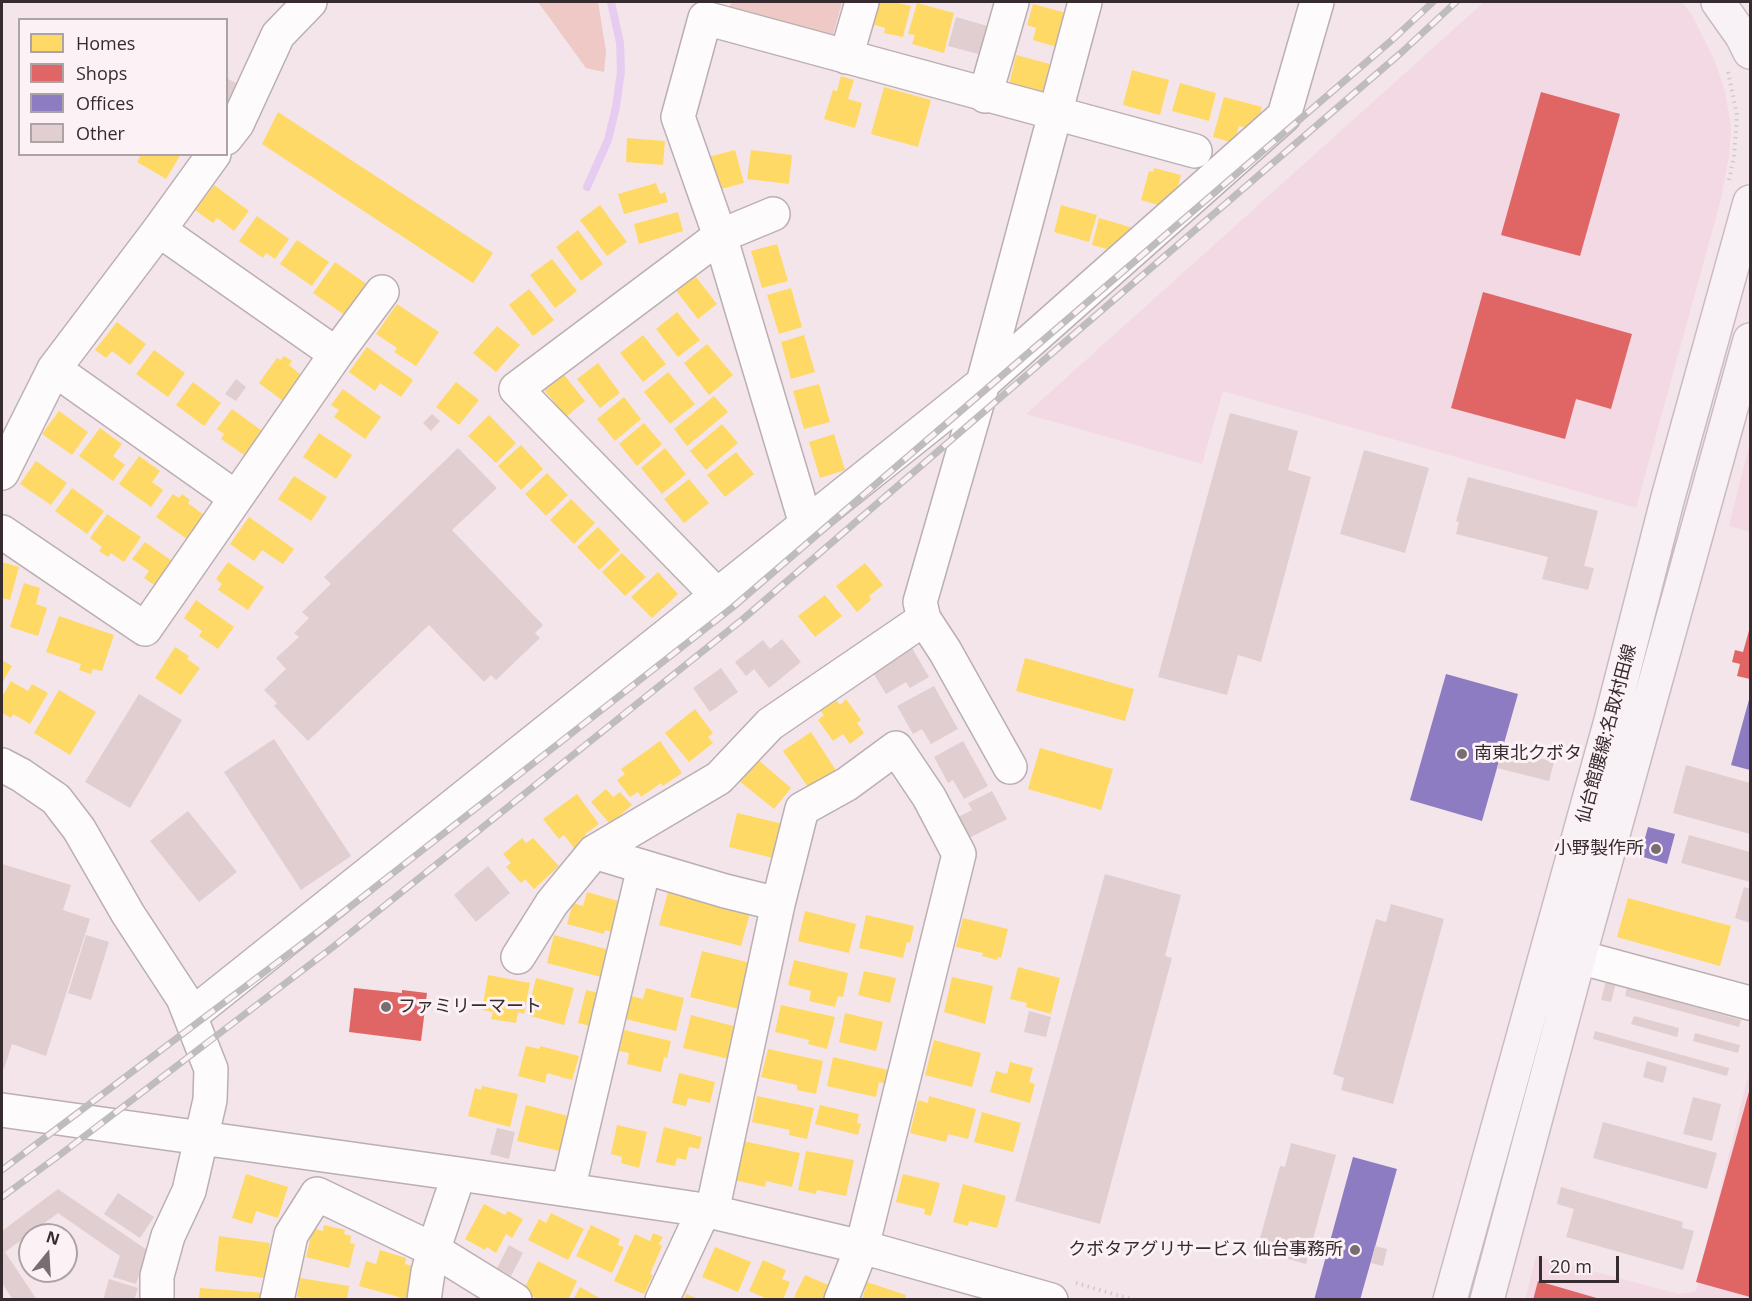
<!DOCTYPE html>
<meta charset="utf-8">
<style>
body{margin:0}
#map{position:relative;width:1752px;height:1301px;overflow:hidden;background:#f4e5ea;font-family:"Open Sans",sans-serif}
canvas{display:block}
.frame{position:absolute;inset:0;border:3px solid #362c30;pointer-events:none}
.legend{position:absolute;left:18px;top:18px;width:210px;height:138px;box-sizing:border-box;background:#fcf1f5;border:2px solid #ada2a6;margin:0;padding:8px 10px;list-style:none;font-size:18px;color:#362c30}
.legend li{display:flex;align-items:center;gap:12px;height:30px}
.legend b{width:30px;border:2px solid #ada2a6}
.north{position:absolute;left:18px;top:1223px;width:60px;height:60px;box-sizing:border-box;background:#fcf1f5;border:2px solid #ada2a6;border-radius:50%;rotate:18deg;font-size:16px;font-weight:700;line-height:24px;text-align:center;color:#362c30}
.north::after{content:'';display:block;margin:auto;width:21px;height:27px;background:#786d71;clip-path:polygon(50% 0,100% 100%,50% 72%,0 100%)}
.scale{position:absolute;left:1539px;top:1256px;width:80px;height:27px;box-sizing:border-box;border:3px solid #362c30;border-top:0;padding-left:8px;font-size:18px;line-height:21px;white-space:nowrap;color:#362c30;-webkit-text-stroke:4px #fcf1f5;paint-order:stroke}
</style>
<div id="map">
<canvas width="1752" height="1301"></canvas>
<div class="frame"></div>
<ul class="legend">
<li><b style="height:16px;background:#ffd966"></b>Homes</li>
<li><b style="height:16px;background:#e06666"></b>Shops</li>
<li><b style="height:16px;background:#8e7cc3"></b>Offices</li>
<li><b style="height:16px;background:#e0ced1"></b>Other</li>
</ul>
<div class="north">N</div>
<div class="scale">20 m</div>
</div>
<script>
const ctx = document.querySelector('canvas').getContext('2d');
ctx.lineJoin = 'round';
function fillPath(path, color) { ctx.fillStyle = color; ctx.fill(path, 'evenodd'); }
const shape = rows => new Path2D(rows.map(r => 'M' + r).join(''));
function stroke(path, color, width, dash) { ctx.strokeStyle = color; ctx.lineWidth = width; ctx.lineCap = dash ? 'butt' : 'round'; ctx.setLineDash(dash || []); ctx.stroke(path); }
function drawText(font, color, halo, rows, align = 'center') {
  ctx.font = font + ' "Open Sans","Noto Sans JP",sans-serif'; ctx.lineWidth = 6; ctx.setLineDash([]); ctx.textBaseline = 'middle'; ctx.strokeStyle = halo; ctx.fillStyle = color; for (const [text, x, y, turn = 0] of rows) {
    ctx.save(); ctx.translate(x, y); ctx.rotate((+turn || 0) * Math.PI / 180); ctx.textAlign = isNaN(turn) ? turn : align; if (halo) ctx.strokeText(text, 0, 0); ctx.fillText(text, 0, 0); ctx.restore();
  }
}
fillPath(shape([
 [1484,2,1682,2,1692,15,1715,61,1725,92,1731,127,1729,156,1721,199,1636,508,1223,391,1202,464,1026,414],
 [1750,442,1750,532,1729,526],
 [1747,1079,1750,1080,1750,1299,1525,1300,1536,1256,1679,1294,1696,1291]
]), '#f3d9e3');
fillPath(shape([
 [538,2,598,2,606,51,604,72,586,68],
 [732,2,842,2,833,35,827,41,727,11]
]), '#eec9c5');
fillPath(shape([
 [873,2,893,2,911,6,903,37,884,33,885,28,868,23],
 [917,3,954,13,944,53,912,44,915,35,908,34],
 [1033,4,1077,16,1067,50,1033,40,1036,28,1027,25],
 [1016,55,1050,64,1041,102,1007,94],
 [1132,70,1169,80,1160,115,1123,105],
 [841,76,854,80,848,99,862,103,855,128,824,119,833,90,837,91],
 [1180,83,1216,93,1209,121,1172,111],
 [884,87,931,100,918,147,871,134],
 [1224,97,1262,107,1256,130,1239,126,1234,143,1213,137],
 [278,112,493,253,473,283,262,144],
 [627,138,665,141,663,165,626,162],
 [735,150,744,183,713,191,704,158],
 [751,150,792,155,789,184,747,179],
 [137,154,181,154,166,179,137,162,140,157],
 [1154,168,1181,175,1172,209,1141,200,1149,171,1153,172],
 [656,183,660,194,665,192,668,202,624,214,618,194],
 [214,185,249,211,234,231,217,218,213,223,195,210],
 [600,205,627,242,607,256,580,220],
 [1061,205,1097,215,1089,242,1054,232],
 [678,212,683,231,639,244,634,224],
 [257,216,289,239,275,259,266,253,263,258,239,241],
 [1099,218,1137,229,1118,252,1092,245],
 [578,230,603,264,581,281,556,247],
 [297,240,329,262,312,286,280,264],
 [777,244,788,281,762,288,751,251],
 [552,259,577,291,555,308,530,275],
 [335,262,368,285,346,316,313,293],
 [693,273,717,304,698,319,674,288],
 [791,288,802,327,779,334,767,295],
 [529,289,554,320,533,336,509,305],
 [397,304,439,332,416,366,394,352,397,348,376,334],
 [677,312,700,340,678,357,656,329],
 [117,322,146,344,130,365,112,351,106,358,95,350],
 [497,326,520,345,496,372,473,353],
 [643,335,666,364,643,382,620,353],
 [804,335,815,372,791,379,781,342],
 [707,344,733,375,709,395,684,363],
 [367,347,413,380,401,397,380,383,375,391,349,372],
 [154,350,185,373,168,397,136,374],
 [284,356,292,361,289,365,301,375,283,401,259,383,277,358,281,360],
 [598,363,620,393,600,408,577,379],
 [561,371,585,401,566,417,542,387],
 [668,372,695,404,670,424,644,392],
 [193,382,221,403,204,426,176,405],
 [456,382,479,400,459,425,436,407],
 [819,384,830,422,804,429,793,391],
 [343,389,381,417,365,439,334,417,339,410,331,405],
 [714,396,728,412,687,446,674,429],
 [624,397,641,419,615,441,597,419],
 [232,409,265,433,247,457,221,439,224,434,217,429],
 [59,411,88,432,72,455,42,434],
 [489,415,516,443,496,463,468,436],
 [644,423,662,444,637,466,619,444],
 [722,424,738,443,706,470,690,451],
 [100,428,122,444,113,456,125,465,113,481,79,456],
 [319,433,352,455,336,479,303,457],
 [834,434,845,470,820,478,809,442],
 [521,445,543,469,521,490,498,466],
 [665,448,686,474,662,494,641,468],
 [736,452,754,474,725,497,707,475],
 [139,456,160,471,152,482,163,490,151,507,119,484],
 [36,461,67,483,51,505,20,484],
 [547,473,568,495,546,516,525,494],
 [294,476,327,497,311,521,278,499],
 [689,479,709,503,684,523,664,499],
 [72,488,104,511,87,534,55,511],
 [173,494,179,498,182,494,190,500,188,503,204,515,187,539,156,517],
 [571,499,595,523,574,544,550,520],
 [107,514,141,537,124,562,111,553,108,557,99,551,102,547,90,538],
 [249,517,294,549,283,564,262,550,254,561,230,544],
 [598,527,620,550,599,570,577,547],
 [145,542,175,563,157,587,144,578,149,571,132,559],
 [622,553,646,577,625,596,602,572],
 [2,562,19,567,10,600,2,598],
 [228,562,264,587,248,610,218,590,222,584,216,579],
 [865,563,883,585,869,596,871,600,857,612,836,586],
 [658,572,678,594,652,618,631,597],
 [24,583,40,588,36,604,47,608,38,636,10,627],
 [825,595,842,616,815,637,798,616],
 [196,600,234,627,218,649,199,636,202,631,184,618],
 [59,616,114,635,102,671,93,669,91,674,79,670,81,664,46,652],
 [175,647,189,656,187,659,200,668,181,695,155,678],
 [1025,658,1134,689,1125,721,1016,691],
 [2,660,12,666,2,683],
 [11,681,28,691,32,684,48,693,30,724,13,714,11,718,2,713,2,697],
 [59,690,96,712,70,755,34,733],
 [835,699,840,705,846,699,861,720,857,723,864,733,850,744,843,734,833,741,818,720,824,715,820,710],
 [695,709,713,733,708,737,713,743,689,762,665,733],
 [811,732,837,772,810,790,783,751],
 [660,741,682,773,663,786,661,783,641,797,638,792,630,797,617,780,625,774,621,769],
 [1040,748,1113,769,1101,810,1028,789],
 [756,758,791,788,774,809,738,780],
 [606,789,613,797,620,792,632,805,610,824,591,802],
 [577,794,599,824,585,834,587,838,574,848,564,835,559,839,543,819],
 [737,813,792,826,773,858,729,847],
 [522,838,526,843,533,838,559,866,534,889,525,879,521,883,506,867,511,863,503,854],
 [587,892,618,901,623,908,616,933,605,930,604,934,567,924,573,903,583,906],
 [668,892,750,913,741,946,659,925],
 [1628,898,1731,926,1720,966,1617,937],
 [805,911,856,924,849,953,798,941],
 [866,915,914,926,910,943,907,942,903,958,859,948],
 [963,918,1008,929,1001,958,998,957,997,960,982,956,983,953,956,947],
 [554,935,613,951,605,978,547,963],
 [702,951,751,963,739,1009,690,997],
 [794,960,848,973,843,997,838,996,835,1007,809,1001,811,991,788,985],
 [1018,967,1060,978,1051,1014,1026,1007,1027,1003,1010,999],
 [864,971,896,978,890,1003,858,995],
 [488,975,530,983,524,1014,518,1012,516,1023,491,1019,493,1012,482,1010],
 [952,977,993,986,985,1024,944,1012],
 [536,978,574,988,564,1025,527,1015],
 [646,988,684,998,676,1031,625,1019,631,996,643,999],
 [586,990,603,994,594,1027,578,1023],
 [781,1005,835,1017,827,1049,808,1044,809,1040,775,1032],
 [845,1013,883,1022,876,1051,839,1042],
 [691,1015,741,1028,733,1060,683,1048],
 [624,1030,671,1041,667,1058,664,1057,661,1072,627,1064,629,1053,619,1051],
 [934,1040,981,1053,972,1087,925,1075],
 [526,1046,540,1049,540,1046,579,1056,572,1080,547,1073,545,1083,518,1076],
 [768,1049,823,1061,816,1094,797,1090,797,1085,761,1077],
 [833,1057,888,1070,885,1084,879,1082,876,1097,827,1086],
 [1010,1062,1033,1068,1029,1082,1035,1084,1030,1103,990,1092,996,1071,1007,1074],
 [679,1073,715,1082,710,1103,688,1098,686,1106,672,1103],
 [482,1086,518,1094,510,1127,468,1116,475,1088,481,1090],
 [757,1096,814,1108,807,1139,789,1135,790,1130,752,1122],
 [929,1096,976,1109,968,1139,948,1134,946,1142,910,1133,918,1100,928,1103],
 [526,1105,572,1117,564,1152,517,1141],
 [820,1105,859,1114,857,1123,861,1124,858,1135,815,1124],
 [982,1112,1021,1123,1013,1152,974,1142],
 [617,1125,647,1132,639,1168,621,1163,622,1157,611,1154],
 [664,1127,702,1137,699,1149,689,1147,686,1160,677,1158,675,1166,656,1162],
 [738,1140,800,1153,792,1187,766,1181,765,1187,730,1179],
 [806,1151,854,1160,846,1196,817,1190,816,1194,798,1190],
 [246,1174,288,1187,278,1218,256,1211,252,1224,232,1218],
 [903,1174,940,1183,931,1216,924,1214,925,1209,896,1202],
 [963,1184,1006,1196,997,1228,969,1221,968,1226,953,1222],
 [484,1204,505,1215,508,1211,523,1219,512,1238,506,1234,496,1253,487,1247,485,1250,465,1239],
 [551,1213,584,1229,568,1260,528,1240,539,1219,546,1223],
 [324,1225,345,1230,344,1234,351,1236,350,1243,355,1244,349,1268,306,1257,313,1228,323,1231],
 [591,1225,620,1239,618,1245,624,1247,612,1273,576,1256],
 [653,1233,663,1237,659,1244,662,1246,650,1274,653,1275,644,1294,614,1281,635,1234,650,1241],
 [219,1236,270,1243,265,1278,215,1271],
 [715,1247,751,1262,738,1292,702,1277],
 [380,1250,406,1258,405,1264,416,1267,406,1299,359,1286,366,1261,376,1264],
 [763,1260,786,1270,782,1279,790,1282,783,1300,770,1300,749,1291],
 [538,1261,577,1281,568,1300,539,1300,523,1291],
 [805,1275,833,1287,827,1300,799,1300,794,1297],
 [300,1278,349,1286,347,1300,316,1300,297,1297],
 [867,1282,906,1295,905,1300,862,1300],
 [580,1287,603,1300,573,1300],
 [200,1288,266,1293,266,1300,199,1300],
 [686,1294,699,1299,699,1300,684,1300]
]), '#ffd966');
fillPath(shape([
 [1541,92,1620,114,1580,256,1501,235],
 [1483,292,1632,334,1611,409,1576,399,1565,439,1451,408],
 [1750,627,1750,679,1737,676,1740,664,1732,662,1735,650,1743,652],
 [354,988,402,993,402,990,427,993,421,1041,349,1032],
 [1750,1088,1750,1297,1696,1282],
 [1538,1281,1600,1299,1600,1300,1533,1300]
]), '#e06666');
fillPath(shape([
 [1446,674,1518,694,1482,821,1410,800],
 [1750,696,1750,770,1731,765],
 [1648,827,1675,834,1667,864,1640,856],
 [1353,1157,1397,1169,1360,1300,1314,1300]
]), '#8e7cc3');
stroke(shape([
 [587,187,608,140,616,107,621,71,620,43,611,2]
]), '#e7ccf2', 8);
fillPath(shape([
 [956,17,998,29,990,57,948,46],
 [226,78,238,84,226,104],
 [236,379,246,387,236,401,225,394],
 [1230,413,1298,431,1288,470,1311,477,1261,662,1238,655,1227,695,1158,677],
 [432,414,440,421,431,431,423,423],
 [458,448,497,488,452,530,543,625,535,633,540,638,496,680,491,675,484,682,429,625,308,741,274,706,277,703,264,690,286,669,276,658,299,637,294,633,309,618,302,612,331,584,324,577],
 [1364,450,1429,468,1405,553,1340,534],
 [1468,477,1598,511,1584,566,1594,568,1588,590,1542,579,1548,557,1456,534,1459,522,1456,521],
 [782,639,801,662,769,688,754,669,746,676,735,662,763,640,770,649],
 [912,648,929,677,910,688,906,682,886,694,872,671],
 [721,668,738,692,710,712,693,688],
 [934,686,958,729,931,744,922,729,913,734,897,706],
 [139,694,182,720,130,808,85,782],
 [274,739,351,856,301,890,224,772],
 [963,741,988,786,964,799,953,780,948,783,934,757],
 [1503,748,1554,762,1549,781,1497,768],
 [1686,765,1750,783,1750,834,1673,813],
 [992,791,1007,819,965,840,954,819,972,810,968,803],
 [188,811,237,872,199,902,150,841],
 [1689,835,1750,852,1750,882,1681,863],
 [2,864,71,885,63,910,90,919,46,1056,12,1044,4,1069,2,1068],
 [488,866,510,893,476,922,454,895],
 [1105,874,1181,895,1165,956,1172,958,1100,1224,1015,1201],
 [1744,887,1750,889,1750,923,1735,918],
 [1391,904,1444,919,1393,1104,1341,1090,1344,1078,1333,1074,1376,919,1386,922],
 [86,935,109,942,91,1000,68,993],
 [1607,977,1617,979,1611,1002,1601,1000],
 [1627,988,1741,1020,1739,1027,1625,996],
 [1029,1011,1051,1017,1046,1037,1024,1032],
 [1634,1016,1679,1028,1677,1037,1631,1024],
 [1595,1031,1729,1068,1727,1076,1593,1039],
 [1695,1033,1740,1045,1738,1053,1693,1041],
 [1647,1061,1667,1067,1663,1083,1643,1077],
 [1693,1097,1721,1104,1712,1141,1683,1134],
 [1603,1122,1717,1153,1707,1189,1593,1158],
 [497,1128,515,1132,509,1159,490,1154],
 [1291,1143,1336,1155,1306,1264,1265,1252,1267,1244,1259,1242,1280,1166,1285,1167],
 [1561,1187,1683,1222,1682,1228,1694,1231,1683,1270,1566,1237,1574,1209,1557,1204],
 [58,1189,147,1250,136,1284,113,1277,120,1256,58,1213,5,1252,37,1300,13,1300,2,1283,2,1231],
 [118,1193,154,1217,140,1238,104,1214],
 [509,1245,523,1253,511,1276,497,1268],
 [1375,1246,1387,1249,1383,1266,1371,1263],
 [109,1279,138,1288,134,1300,103,1300]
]), '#e0ced1');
const minor = shape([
 [846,57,862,2],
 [985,96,1012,2],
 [226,138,237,124,278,35,310,2],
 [773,214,720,236,678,117,705,18,1195,151],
 [159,230,214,154],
 [336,354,382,292],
 [54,369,235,497],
 [2,473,54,369,159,230,336,354,145,629,2,532],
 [717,595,516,389,720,236,806,524],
 [924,619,945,651,1010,767],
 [2,765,21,775,56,799,79,829,128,914,183,998,211,1069,210,1100,189,1191,168,1236,157,1276,157,1300],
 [644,867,594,852,719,778,770,724,924,619,920,602,983,383,1284,116,1317,2],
 [518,957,552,903,594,852],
 [1579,957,1750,1003],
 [190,1016,983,383,1085,2],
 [2,1110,459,1174,704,1210,862,1247,1051,1300],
 [568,1190,644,867,725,891,778,904],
 [712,1212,778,904,802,809,847,784,896,748,929,797,959,854,862,1247,841,1300],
 [277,1300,291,1235,317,1194,434,1250,515,1300],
 [424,1300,428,1272,436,1242,459,1174],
 [662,1300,704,1210]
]);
const major = shape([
 [1718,2,1742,36,1750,52],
 [1450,1300,1610,724,1667,501,1750,202],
 [1487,1300,1579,957,1750,340]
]);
stroke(minor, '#baafb2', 36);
stroke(major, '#cabac4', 36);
stroke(shape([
 [1728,72,1737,115,1734,157,1729,180],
 [1076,1283,1134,1300]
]), '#cfcacb', 4, [1.5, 4.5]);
stroke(minor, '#fdfbfc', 33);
stroke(major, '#f8f1f6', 33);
const rail = shape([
 [2,1170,319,931,733,607,1392,40,1433,2],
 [2,1197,61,1154,333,947,743,619,1402,52,1456,2]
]);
stroke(rail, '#bfbcbd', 7);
stroke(rail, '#fcf1f5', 4.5, [14]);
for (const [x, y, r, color] of [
 [1462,754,6,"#786d71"],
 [1656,849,6,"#786d71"],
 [386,1007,6,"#786d71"],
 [1355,1250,6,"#786d71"]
]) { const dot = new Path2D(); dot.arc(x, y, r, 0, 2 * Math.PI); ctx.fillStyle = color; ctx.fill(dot); stroke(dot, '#fcf1f5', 2); }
drawText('18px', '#362c30', '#fcf1f5', [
 ["仙台館腰線;名取村田線",1607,734,-75]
]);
drawText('18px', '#362c30', '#fcf1f5', [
 ["南東北クボタ",1474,754],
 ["小野製作所",1644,849,"right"],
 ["ファミリーマート",398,1007],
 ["クボタアグリサービス 仙台事務所",1343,1250,"right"]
], 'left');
</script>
